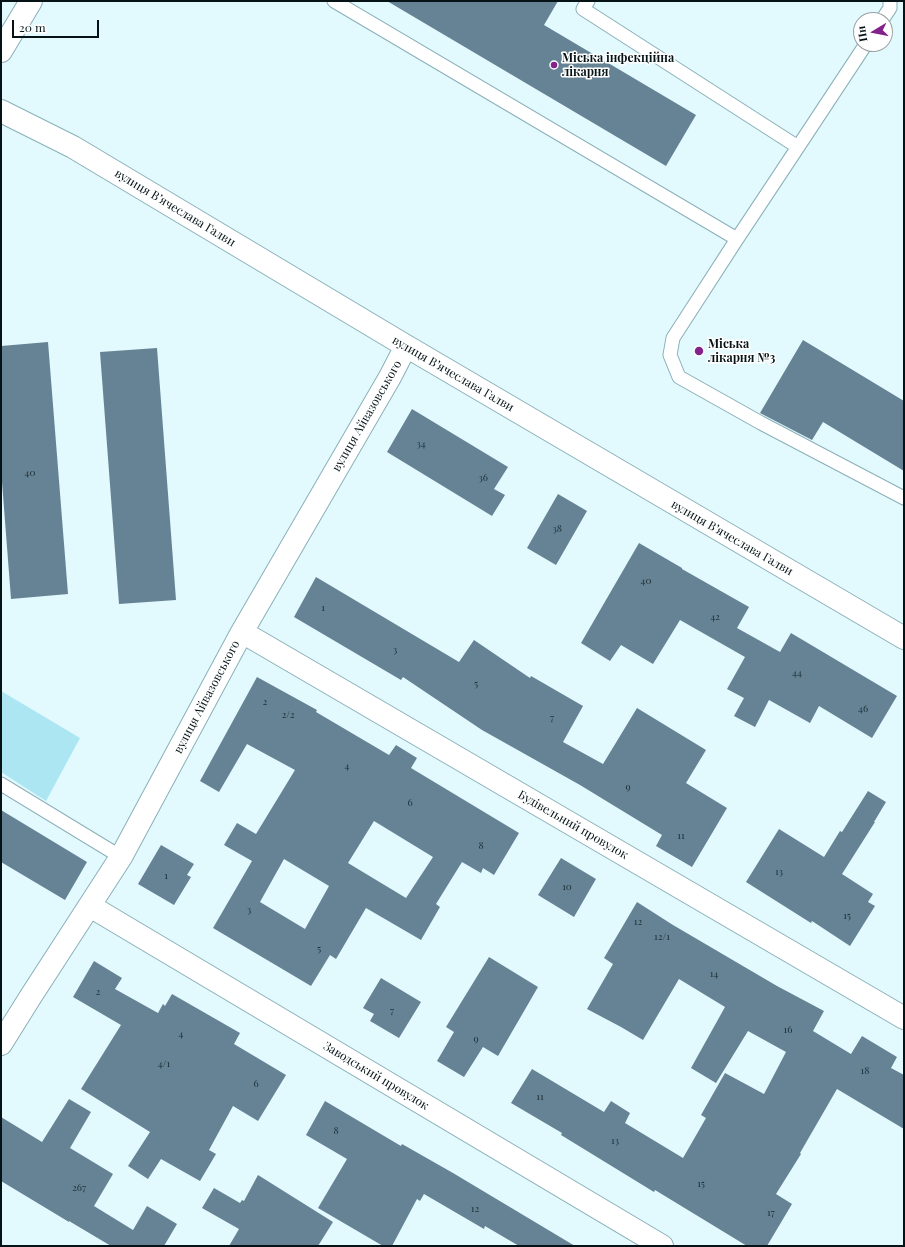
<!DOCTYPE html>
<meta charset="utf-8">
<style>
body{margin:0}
#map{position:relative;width:905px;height:1247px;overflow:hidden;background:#e2f9fe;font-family:"Playfair Display",serif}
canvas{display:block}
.frame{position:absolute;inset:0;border:2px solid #051316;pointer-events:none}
.north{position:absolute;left:853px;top:12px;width:40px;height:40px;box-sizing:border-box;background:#fff;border:1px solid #9ba1a2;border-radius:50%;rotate:260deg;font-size:11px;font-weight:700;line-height:16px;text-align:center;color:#051316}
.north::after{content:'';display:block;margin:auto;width:14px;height:18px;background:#84228b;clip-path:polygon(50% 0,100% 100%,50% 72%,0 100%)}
.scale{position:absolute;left:12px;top:20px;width:87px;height:18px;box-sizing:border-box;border:2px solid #051316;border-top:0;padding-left:5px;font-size:12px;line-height:14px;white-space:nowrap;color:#051316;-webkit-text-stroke:3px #fff;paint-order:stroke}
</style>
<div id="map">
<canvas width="905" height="1247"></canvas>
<div class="frame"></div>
<div class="north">Пн</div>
<div class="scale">20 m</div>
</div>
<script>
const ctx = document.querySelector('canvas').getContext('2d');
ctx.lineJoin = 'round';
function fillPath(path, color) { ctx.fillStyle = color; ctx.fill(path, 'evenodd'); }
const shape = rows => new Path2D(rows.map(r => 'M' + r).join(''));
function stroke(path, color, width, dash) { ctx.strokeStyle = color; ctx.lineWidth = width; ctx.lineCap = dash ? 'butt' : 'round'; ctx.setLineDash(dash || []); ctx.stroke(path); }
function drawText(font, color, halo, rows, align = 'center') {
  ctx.font = font + ' "Playfair Display",serif'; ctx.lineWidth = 3; ctx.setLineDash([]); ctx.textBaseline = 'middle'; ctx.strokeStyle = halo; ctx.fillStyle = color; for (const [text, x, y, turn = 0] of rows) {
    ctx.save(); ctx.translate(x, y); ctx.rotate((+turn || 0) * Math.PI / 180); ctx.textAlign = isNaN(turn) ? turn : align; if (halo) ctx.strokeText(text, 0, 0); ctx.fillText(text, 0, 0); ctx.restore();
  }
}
fillPath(shape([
 [1,691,80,738,46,801,1,772]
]), '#abe6f2');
fillPath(shape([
 [387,1,558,1,544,25,696,115,666,166],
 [803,340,904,401,904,471,823,422,812,440,760,413],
 [48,342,68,594,11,599,1,469,1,346],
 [157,348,176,600,119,604,100,352],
 [412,409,508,467,494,489,505,495,492,516,387,452],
 [558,494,587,511,556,565,527,548],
 [639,543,682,568,682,569,749,607,737,628,780,652,791,633,897,696,872,738,819,706,810,723,769,700,755,727,734,716,744,698,727,689,745,657,680,620,653,664,621,645,610,661,581,643],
 [316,577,459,662,474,640,530,678,531,676,583,706,563,742,603,764,637,708,706,750,686,783,727,808,692,867,656,846,662,835,580,785,482,730,403,677,401,680,294,617],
 [257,677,317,710,316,712,389,755,396,745,417,758,411,768,519,833,494,875,483,868,481,873,462,862,436,904,440,907,421,940,366,908,336,959,330,955,311,986,213,928,252,861,224,845,237,823,256,834,295,770,247,744,219,792,200,781],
 [374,821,433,857,406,898,348,863],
 [284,859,329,886,305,929,260,902],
 [868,791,886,802,874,822,875,822,842,874,873,894,868,902,875,906,850,946,812,921,811,923,746,882,779,829,824,857,840,831,842,832],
 [1,810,87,862,65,900,1,862],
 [161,845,194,864,187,875,191,877,174,905,138,884],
 [561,858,596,879,574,917,538,895],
 [637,902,673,925,777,986,824,1011,813,1031,851,1054,862,1036,897,1057,891,1068,904,1075,904,1129,837,1089,800,1153,801,1154,776,1194,792,1204,767,1246,747,1246,655,1190,654,1192,561,1135,562,1133,511,1103,532,1069,604,1112,611,1101,630,1113,625,1123,683,1158,706,1118,701,1115,725,1073,764,1094,786,1052,748,1031,716,1083,691,1068,725,1007,679,979,643,1040,621,1027,587,1009,613,964,604,958],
 [489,957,538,987,498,1056,483,1047,464,1077,437,1061,454,1032,446,1027],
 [94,961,122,978,115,989,158,1013,163,1004,165,1006,172,994,240,1033,234,1044,286,1075,258,1121,233,1106,209,1150,216,1154,200,1181,161,1159,148,1179,128,1166,150,1132,81,1089,121,1025,73,997],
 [381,978,421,1002,399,1038,370,1021,374,1014,363,1008],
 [69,1099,91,1112,70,1148,113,1174,94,1206,133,1230,147,1206,177,1224,164,1246,111,1246,69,1221,69,1222,1,1181,1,1117,42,1142],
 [325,1101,401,1146,402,1144,453,1173,575,1246,519,1246,485,1226,484,1229,424,1194,420,1201,417,1199,392,1246,383,1246,318,1208,347,1159,306,1135],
 [258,1175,333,1222,318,1246,229,1246,239,1229,202,1208,214,1188,240,1203,242,1200,244,1201]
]), '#668395');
const lane = shape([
 [334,1,737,239],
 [588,1,583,9,798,147,737,239,673,338,670,355,679,377,761,423,904,498],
 [882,20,890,8,890,1],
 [798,147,866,44],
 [1,784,121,857]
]);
const street = shape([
 [1,111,73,147,406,346,904,638],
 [242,632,904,1018],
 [90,906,662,1246],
 [1,1044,31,996,121,857,242,632,390,377,406,346]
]);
const secondary = shape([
 [1,51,31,1]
]);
stroke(lane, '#8ab0b8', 15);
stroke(street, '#8ab0b8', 24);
stroke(secondary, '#8ab0b8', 24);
stroke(lane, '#fff', 13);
stroke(street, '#fff', 22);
stroke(secondary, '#fff', 22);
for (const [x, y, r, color] of [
 [554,65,4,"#84228b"],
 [699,351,5,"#84228b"]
]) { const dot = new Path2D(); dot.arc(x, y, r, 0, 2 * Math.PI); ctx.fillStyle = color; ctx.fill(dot); stroke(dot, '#fff', 1.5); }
drawText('10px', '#1d2f36', null, [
 ["34",421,444],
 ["40",30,473],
 ["36",483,478],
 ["38",557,529],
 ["40",646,581],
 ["1",323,608],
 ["42",715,617],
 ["3",395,650],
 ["44",797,673],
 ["5",476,684],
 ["2",265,702],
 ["46",863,709],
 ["2/2",288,715],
 ["7",552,718],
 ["4",347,766],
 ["9",628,787],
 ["6",410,803],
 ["11",681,836],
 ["8",481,846],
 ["13",779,872],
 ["1",166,876],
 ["10",567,887],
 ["3",249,910],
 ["15",847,916],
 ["12",638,922],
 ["12/1",662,937],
 ["5",319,949],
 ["14",714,974],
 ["2",98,992],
 ["7",392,1011],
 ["16",788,1030],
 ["4",181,1034],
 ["9",476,1039],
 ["4/1",164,1064],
 ["18",865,1071],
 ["6",256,1084],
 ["11",540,1097],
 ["8",336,1131],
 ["13",615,1141],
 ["15",701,1184],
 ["267",79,1188],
 ["12",475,1209],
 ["17",771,1213]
]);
drawText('bold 12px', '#051316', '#fff', [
 ["Міська інфекційна",562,58],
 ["лікарня",562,72],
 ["Міська",708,344],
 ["лікарня №3",708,358]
], 'left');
drawText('12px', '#051316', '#fff', [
 ["вулиця Вʼячеслава Галви",175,208,31],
 ["вулиця Вʼячеслава Галви",453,374,30],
 ["вулиця Айвазовського",367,416,-60],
 ["вулиця Вʼячеслава Галви",732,538,30],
 ["вулиця Айвазовського",207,697,-62],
 ["Будівельний провулок",573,825,30],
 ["Заводський провулок",376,1076,31]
]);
</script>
